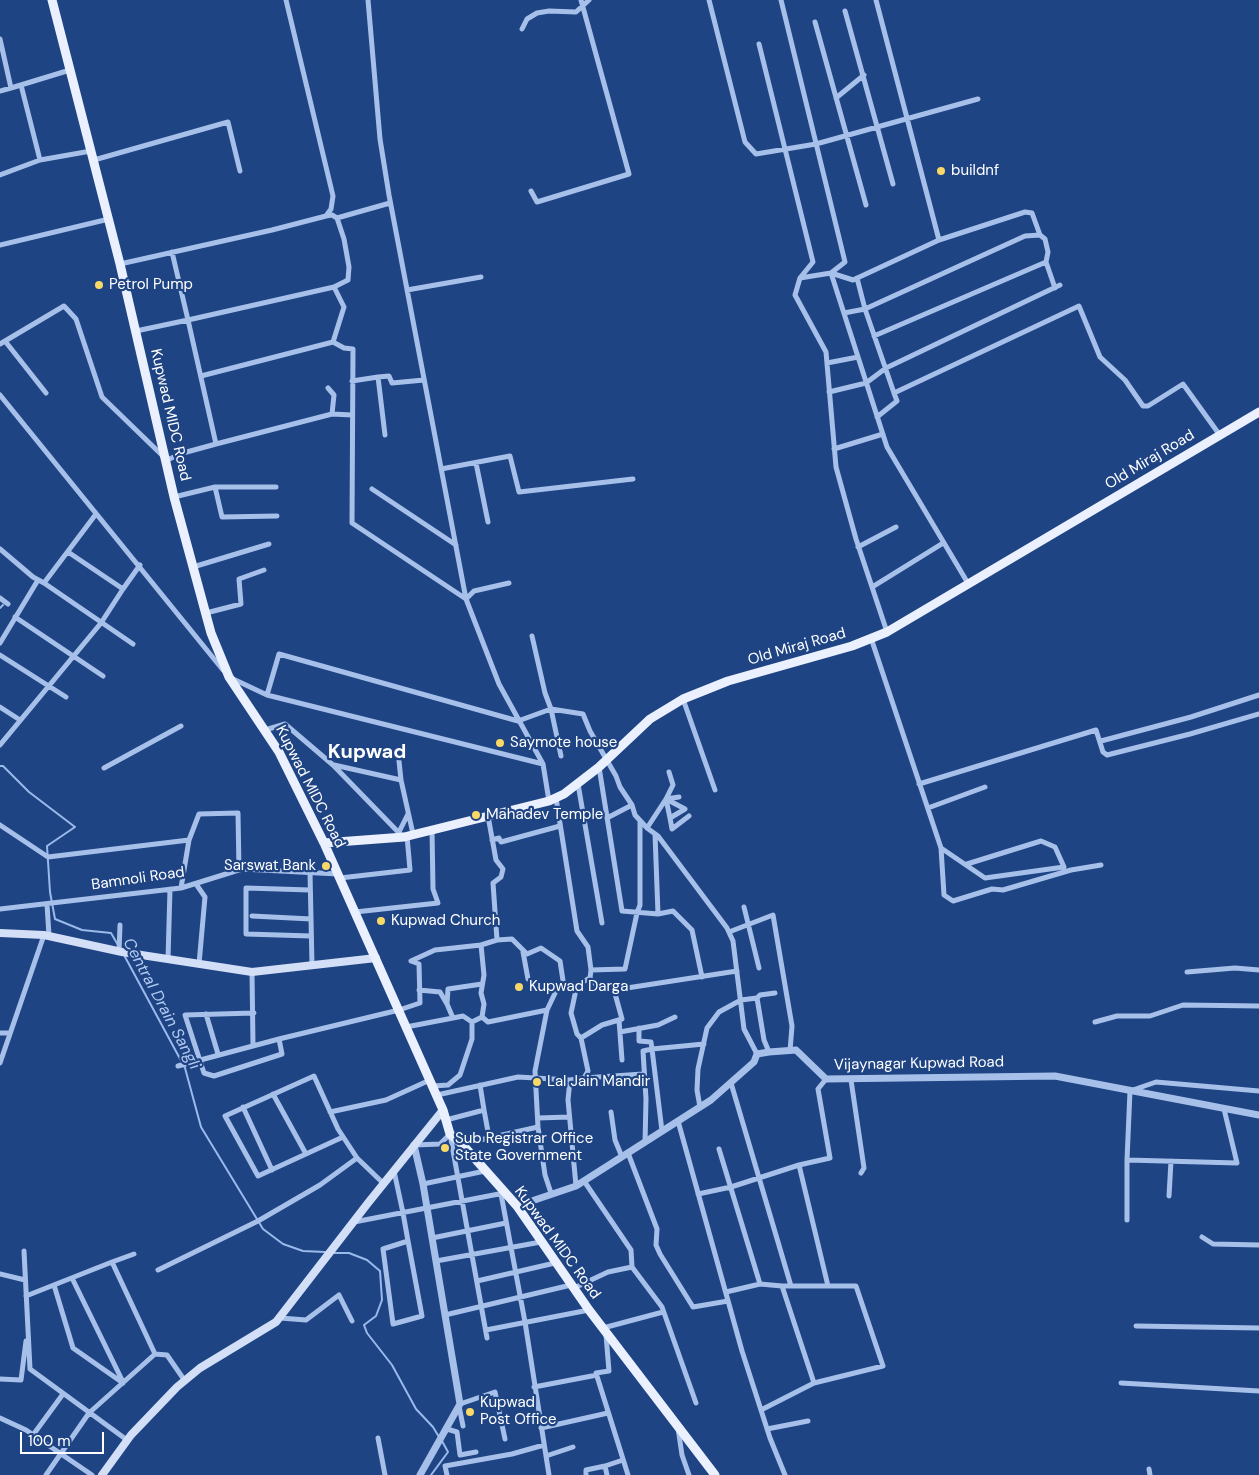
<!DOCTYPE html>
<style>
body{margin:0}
#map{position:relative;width:1259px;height:1475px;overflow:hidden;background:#1f4484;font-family:"DM Sans",sans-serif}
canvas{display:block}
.scale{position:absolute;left:20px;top:1432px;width:84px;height:22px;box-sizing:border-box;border:2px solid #fff;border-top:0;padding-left:6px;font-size:15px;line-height:18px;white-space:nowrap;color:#fff;-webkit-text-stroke:4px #1f4484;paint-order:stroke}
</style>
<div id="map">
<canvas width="1259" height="1475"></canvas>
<div class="scale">100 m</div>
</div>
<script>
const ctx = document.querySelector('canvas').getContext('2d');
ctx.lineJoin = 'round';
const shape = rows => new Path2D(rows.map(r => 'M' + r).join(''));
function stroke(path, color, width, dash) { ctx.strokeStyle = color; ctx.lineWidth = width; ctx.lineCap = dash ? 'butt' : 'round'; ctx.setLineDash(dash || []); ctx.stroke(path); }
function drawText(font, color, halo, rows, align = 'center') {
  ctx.font = font + ' "DM Sans",sans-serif'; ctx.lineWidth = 4.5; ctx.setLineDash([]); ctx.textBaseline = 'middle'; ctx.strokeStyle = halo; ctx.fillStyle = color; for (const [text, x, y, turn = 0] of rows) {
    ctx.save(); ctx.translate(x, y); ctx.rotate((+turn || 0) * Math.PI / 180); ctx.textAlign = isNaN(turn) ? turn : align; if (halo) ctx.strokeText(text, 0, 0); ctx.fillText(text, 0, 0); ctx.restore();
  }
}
stroke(shape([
 [0,608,3,605],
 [0,766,3,766,29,792,75,827,47,846,50,892,55,919,82,930,111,933,118,945],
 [124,955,185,1068,201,1127,263,1229,283,1244,303,1251,325,1252],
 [333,1253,349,1253,367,1260,380,1271,382,1300,376,1316,364,1325,367,1333,392,1365,416,1409,433,1427,439,1437],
 [431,1475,448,1452,442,1441]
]), '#9abaeb', 2);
stroke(shape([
 [368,0,380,139,389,195,466,599,499,684,543,764,549,801],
 [709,0,745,142,756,154,816,144,978,99],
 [781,0,845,262,831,273,887,447,969,585],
 [845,11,893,184],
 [815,22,866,205],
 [522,29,527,19,537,13,549,11,576,12,589,0],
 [0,39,11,88,70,70],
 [759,44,813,262,800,278,795,295,826,352,836,467,856,539,887,632],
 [21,85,40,160,91,151],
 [0,91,11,88],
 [836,98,864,75],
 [94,160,228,122,240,171],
 [0,175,40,160],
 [531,191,537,202,629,174,581,0],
 [337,218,390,203],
 [939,240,1025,212,1032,213,1040,235,1045,239,1048,252,1046,262,1055,288],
 [0,245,109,219],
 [172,252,188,320,334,287,348,280,349,267,344,239,337,218,332,215,326,216],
 [120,264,272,230,326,216,331,209,333,196,286,0],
 [800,278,831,273,853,280,939,240,876,0],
 [407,290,481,277],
 [844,313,865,309,857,278],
 [874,336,1046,262],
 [5,341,46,393],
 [333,342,344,348,353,349,352,523,466,599],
 [0,344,64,306,76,319,102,397,167,460,183,453,216,444,188,320,136,331],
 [827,363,858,357],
 [201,376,333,342,344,307,334,287],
 [378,377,389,376,392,383,424,380],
 [352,381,378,377,385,435],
 [829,392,866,383,886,368,1060,285],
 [894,393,865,309,1025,236,1040,235],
 [0,395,223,670],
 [332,414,352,415],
 [877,417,897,401,894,393,1079,306,1100,357,1125,380,1143,406,1148,406,1183,384,1219,434],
 [216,444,332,414,334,395,328,388],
 [834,449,883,434],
 [476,463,488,522],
 [441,469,510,456,519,492,633,479],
 [276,487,215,487,222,517,277,516],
 [372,489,456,545],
 [174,497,215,487],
 [858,547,896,527],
 [0,549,33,577,44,583,96,514],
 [68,552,123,589,140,565],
 [193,567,269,544],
 [44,583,133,644],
 [872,587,943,543],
 [0,598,8,604],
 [466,599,474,591,509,583],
 [206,613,241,604,239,579,264,570],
 [15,617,103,676],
 [871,638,941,848,944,895,953,901,992,889,1003,890,1071,870,1101,865],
 [0,643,38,580],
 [0,655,66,697],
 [231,678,267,695,543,764],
 [267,695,279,654,518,721,551,709,545,693,532,636],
 [683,699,715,790],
 [0,707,20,720],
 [265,730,285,724,333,765,403,837],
 [1101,741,1191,717,1259,695],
 [0,745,101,623,123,589],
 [561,756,551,709,583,714,590,731,616,776,620,787,632,805,635,815,647,828,658,836,727,928,733,941,744,1029,757,1054],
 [399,761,401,780],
 [334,765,401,780,413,834],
 [599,767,622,911,658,914],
 [104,768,181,726],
 [669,772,673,785,666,799,679,797],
 [578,784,602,923],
 [919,784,1096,730,1103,752,1107,755,1190,734,1259,714],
 [556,798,577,931,588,947,591,970,590,978,577,985,571,1013,577,1034,581,1038,588,1071,584,1078,570,1080,568,1100,576,1186],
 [666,799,670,818],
 [928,808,985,787],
 [488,816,496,860,503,869,501,877,493,883,497,940,512,939,527,954,541,948,560,961,564,987],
 [607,818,632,805],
 [0,825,48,857,189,840,181,888],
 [647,828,666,799,685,809,670,818,672,829,689,816],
 [399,832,408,814],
 [655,834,658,914,673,911,692,930,702,977],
 [189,840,199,814,238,813,239,870],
 [492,840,499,838,501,842,560,826],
 [941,848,985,878,1064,867,1055,847,1041,841,967,864],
 [310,872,312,965],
 [340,878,410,870,407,836],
 [196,884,205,897,199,964],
 [310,890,246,888,246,934,311,936],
 [47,904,49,936],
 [744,907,759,968],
 [0,909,181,888,242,869,338,874],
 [355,912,438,903,433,889,432,830],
 [252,916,311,919],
 [729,932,773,915,792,1026,790,1051],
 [481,945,497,940],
 [119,952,120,925],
 [523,952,528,979],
 [168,959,170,889],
 [411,961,435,950,481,945,484,975,481,993,484,1004,482,1017,472,1022],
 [591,970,625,969,637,913,640,905,640,821],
 [252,972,253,1045],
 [1187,972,1235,968,1259,970],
 [419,990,440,992,447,1004,448,989,482,984],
 [614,990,737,971],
 [757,998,760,995,775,993],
 [547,1010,557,989,577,985],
 [254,1013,185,1015,204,1073,214,1076,282,1054,279,1039,399,1010,420,1003,419,964,411,961],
 [206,1014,218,1054],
 [482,1017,488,1022,547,1010,535,1071,538,1127,545,1175,551,1193],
 [453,1018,463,1016,472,1022],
 [619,1020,622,1060],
 [1095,1022,1117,1016,1150,1016,1183,1005,1259,1006],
 [406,1027,453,1018,447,1004],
 [639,1028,639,1041,651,1042,652,1049,643,1051,646,1099,645,1143],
 [620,1032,658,1025,675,1017],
 [0,1033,10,1033],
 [581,1038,602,1025,622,1019,614,990,601,990,590,978],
 [0,1063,44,935],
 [178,1066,279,1039],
 [584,1078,643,1074],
 [851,1080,864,1168,861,1173],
 [731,1083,791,1286],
 [480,1085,484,1110],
 [433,1086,448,1085,460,1075,472,1039,472,1022],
 [273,1094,306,1154],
 [437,1095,518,1077,570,1080],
 [243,1107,272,1170],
 [700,1107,697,1090,698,1069,707,1028,719,1012,741,1000,757,998,764,1040,769,1052],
 [1224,1109,1237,1163,1127,1160,1130,1091,1156,1082,1259,1091],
 [330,1112,386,1100,430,1080],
 [611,1112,615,1140,622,1157],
 [538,1118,569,1117],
 [446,1120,484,1110,489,1137],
 [678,1121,742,1351,770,1438,785,1475],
 [662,1131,652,1049,704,1044],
 [450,1134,487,1338],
 [343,1137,258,1176,225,1116,314,1076,338,1129,357,1158,383,1183],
 [462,1144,538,1127],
 [415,1145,440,1144,450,1134],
 [719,1149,760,1284,726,1292],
 [628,1153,657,1229,656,1245,660,1254,693,1307,728,1301],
 [799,1165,828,1286],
 [394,1171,403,1213,408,1241,422,1316,393,1324,383,1249,408,1241],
 [423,1184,485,1171],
 [501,1194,525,1322,549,1475],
 [698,1194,731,1187,799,1165,830,1158,818,1089,826,1079],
 [1169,1196,1171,1161],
 [1127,1220,1127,1160],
 [354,1222,504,1193],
 [1202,1237,1213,1244,1259,1245],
 [432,1238,506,1223],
 [24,1251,30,1369,127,1440],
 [436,1261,541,1242],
 [112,1262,134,1254],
 [632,1267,662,1307,696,1403],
 [158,1270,258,1221,320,1185,357,1158],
 [0,1274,25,1280],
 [72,1278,123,1382],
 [477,1281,555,1263],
 [760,1284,782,1286,814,1383,761,1410],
 [54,1285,73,1348,123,1383],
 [782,1286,856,1286,883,1366,814,1383],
 [574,1288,608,1272,632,1267,631,1250,584,1181],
 [26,1296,112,1262,155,1354,167,1355,185,1381],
 [445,1315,571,1285],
 [280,1318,306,1320,339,1295,352,1321],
 [1136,1326,1259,1328],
 [603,1328,663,1312],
 [486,1330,589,1310],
 [606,1335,609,1371,596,1373,628,1475],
 [0,1379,21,1380,26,1341],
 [1121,1383,1259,1391],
 [534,1387,597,1375],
 [460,1404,495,1392,505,1439],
 [459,1406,463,1426],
 [0,1418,26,1430,92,1475],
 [541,1428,608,1413],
 [678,1428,682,1455,689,1475],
 [447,1429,457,1432,460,1455,476,1452],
 [767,1429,808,1421],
 [33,1435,63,1394],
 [378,1438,385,1475],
 [546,1456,573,1447],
 [1149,1469,1150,1475],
 [46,1475,89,1413,155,1354],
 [447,1475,445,1466,512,1454,544,1445],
 [586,1475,586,1470,605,1466],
 [607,1475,605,1466,623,1460]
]), '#a6c0ea', 5);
stroke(shape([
 [414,1145,423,1184,460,1404,420,1475],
 [517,1206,576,1186,711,1100,754,1062,757,1054,769,1052,796,1050,826,1079,1055,1076,1259,1115]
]), '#a6c0ea', 7);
stroke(shape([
 [0,933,44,935,122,952,252,972,376,958],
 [102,1475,131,1435,177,1387,200,1368,276,1322,368,1203,443,1110]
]), '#d2dff7', 8);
stroke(shape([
 [52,0,120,264,174,497,211,633,229,677,279,752,324,843,443,1110,450,1134,462,1144,517,1206,589,1310,715,1475],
 [324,843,404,837,549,801,564,794,599,767,650,719,683,699,728,681,852,646,887,632,1259,412]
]), '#eaf0fe', 9);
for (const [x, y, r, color] of [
 [941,171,5,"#f8d866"],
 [99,285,5,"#f8d866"],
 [500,743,5,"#f8d866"],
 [476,815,5,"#f8d866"],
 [326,866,5,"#f8d866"],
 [381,921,5,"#f8d866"],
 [519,987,5,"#f8d866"],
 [537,1082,5,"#f8d866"],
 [445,1148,5,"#f8d866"],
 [470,1412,5,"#f8d866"]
]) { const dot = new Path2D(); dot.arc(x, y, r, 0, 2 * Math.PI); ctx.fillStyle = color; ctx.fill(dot); stroke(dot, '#1f4484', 2); }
drawText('15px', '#fff', '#1f4484', [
 ["buildnf",951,171],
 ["Petrol Pump",109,285],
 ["Saymote house",510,743],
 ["Mahadev Temple",486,815],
 ["Sarswat Bank",316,866,"right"],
 ["Kupwad Church",391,921],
 ["Kupwad Darga",529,987],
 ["Lal Jain Mandir",547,1082],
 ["Sub Registrar Office",455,1139],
 ["State Government",455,1156],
 ["Kupwad",480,1403],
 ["Post Office",480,1420]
], 'left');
drawText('15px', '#fff', '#1f4484', [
 ["Kupwad MIDC Road",170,415,77],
 ["Old Miraj Road",1150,460,-31],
 ["Old Miraj Road",797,647,-16],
 ["Kupwad MIDC Road",310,787,63],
 ["Bamnoli Road",138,879,-8],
 ["Vijaynagar Kupwad Road",919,1064,-1],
 ["Kupwad MIDC Road",557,1243,54]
]);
drawText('italic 16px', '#b2caf1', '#1f4484', [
 ["Central Drain Sangli",161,1004,62]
]);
drawText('bold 20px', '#fff', '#1f4484', [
 ["Kupwad",367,753]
]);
</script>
